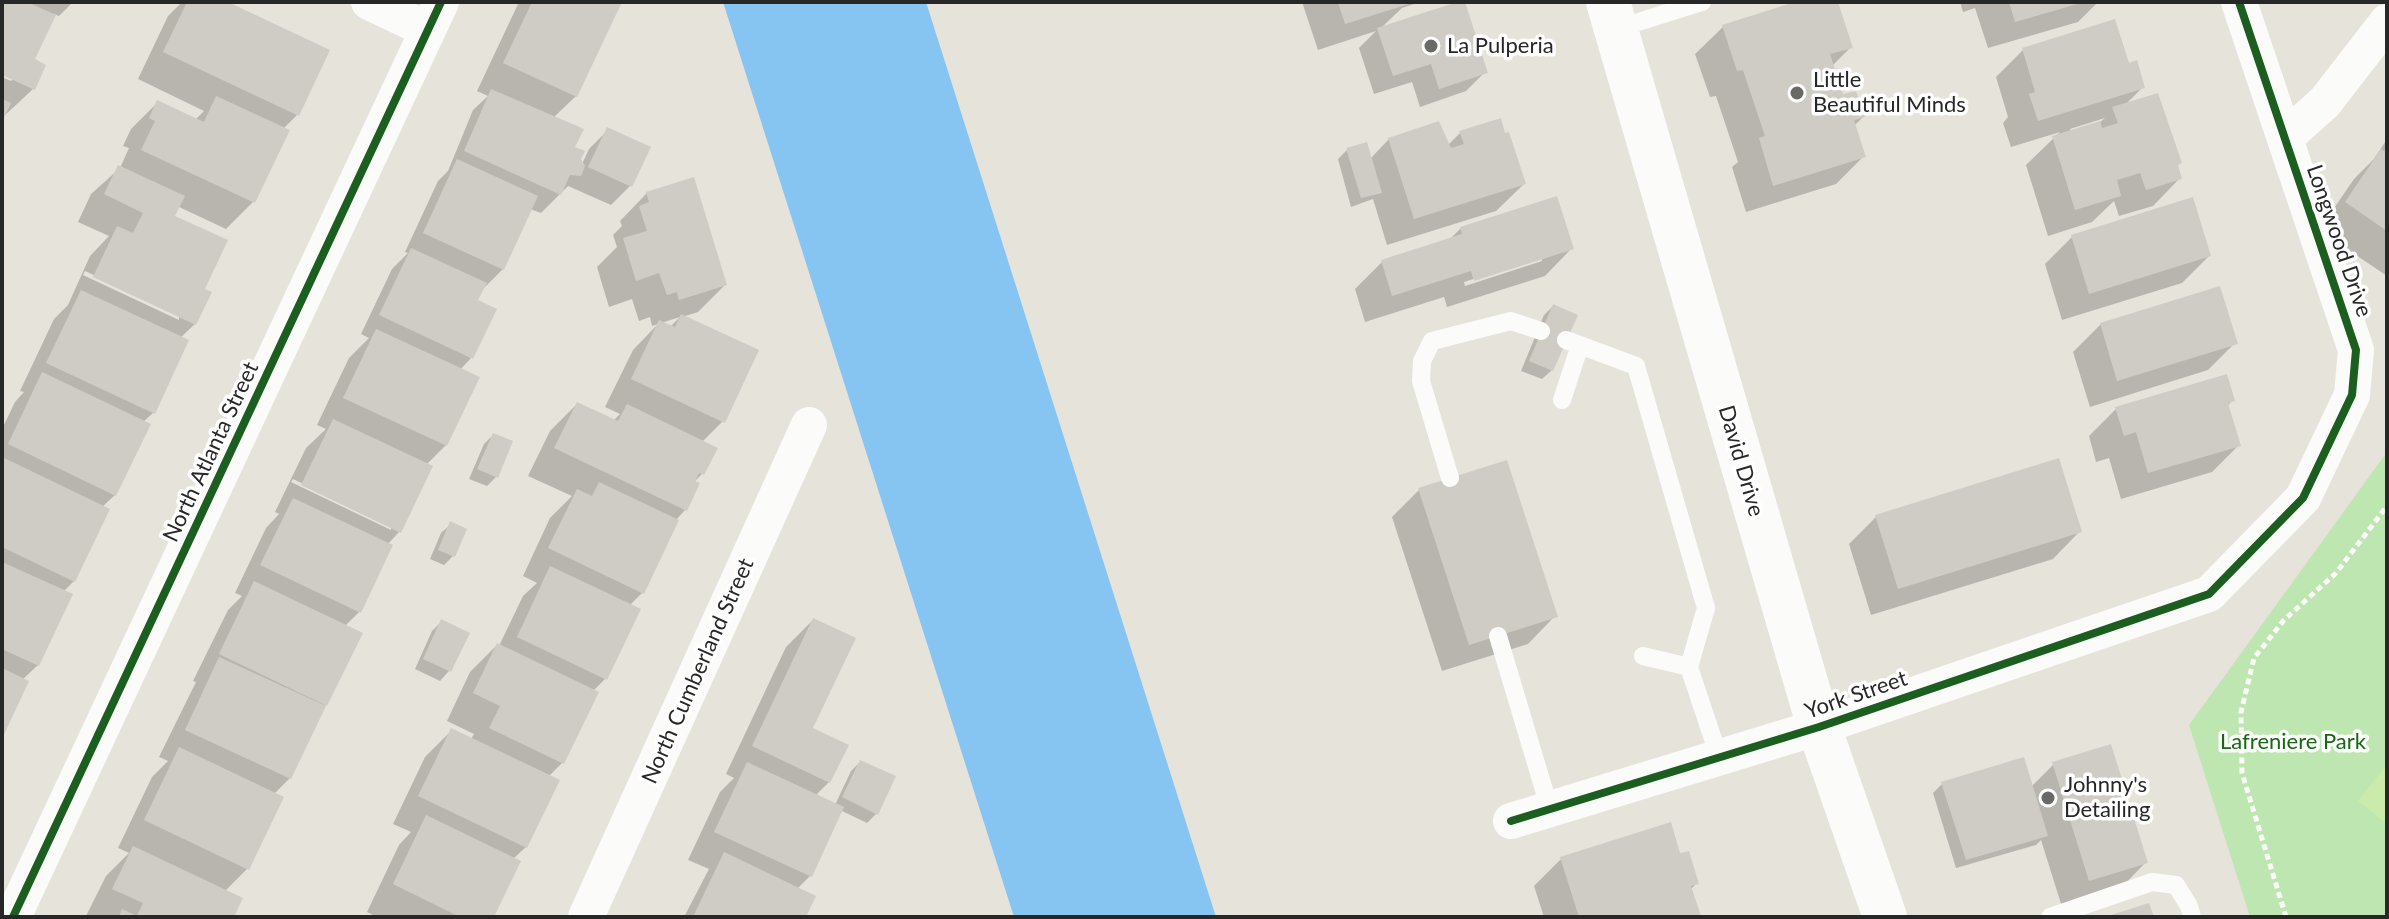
<!DOCTYPE html>
<style>
body{margin:0}
#map{position:relative;width:2389px;height:919px;overflow:hidden;background:#e6e3db;font-family:Lato,sans-serif}
canvas{display:block}
.frame{position:absolute;inset:0;border:4px solid #272727;pointer-events:none}
</style>
<div id="map">
<canvas width="2389" height="919"></canvas>
<div class="frame"></div>
</div>
<script>
const ctx = document.querySelector('canvas').getContext('2d');
ctx.lineJoin = 'round';
function fillPath(path, color) { ctx.fillStyle = color; ctx.fill(path, 'evenodd'); }
const shape = rows => new Path2D(rows.map(r => 'M' + r).join(''));
function stroke(path, color, width, dash) { ctx.strokeStyle = color; ctx.lineWidth = width; ctx.lineCap = dash ? 'butt' : 'round'; ctx.setLineDash(dash || []); ctx.stroke(path); }
function drawText(font, color, halo, rows, align = 'center') {
  ctx.font = font + ' Lato,sans-serif'; ctx.lineWidth = 7; ctx.setLineDash([]); ctx.textBaseline = 'middle'; ctx.strokeStyle = halo; ctx.fillStyle = color; for (const [text, x, y, turn = 0] of rows) {
    ctx.save(); ctx.translate(x, y); ctx.rotate((+turn || 0) * Math.PI / 180); ctx.textAlign = isNaN(turn) ? turn : align; if (halo) ctx.strokeText(text, 0, 0); ctx.fillText(text, 0, 0); ctx.restore();
  }
}
fillPath(shape([
 [2387,452,2387,917,2250,917,2189,725]
]), '#bee6b0');
fillPath(shape([
 [2387,764,2387,824,2358,801]
]), '#caebac');
fillPath(shape([
 [723,2,926,2,1216,917,1014,917]
]), '#86c4f1');
fillPath(shape([
 [2,2,73,2,59,16,54,14,32,60,44,66,33,89,2,118,2,77,11,81,14,78,2,73],
 [182,2,223,2,297,115,283,129,253,202,226,229,177,206,172,217,202,290,195,324,180,338,153,413,143,422,115,495,102,507,74,581,63,592,38,665,22,680,2,734,2,429,15,402,24,392,20,391,54,319,68,305,90,256,109,236,78,222,91,194,120,168,129,148,123,146,131,129,158,102,195,120,204,111,138,79,168,16],
 [85,271,179,315,179,320,83,275],
 [519,2,619,2,576,96,553,118,582,164,589,149,608,130,630,186,611,205,568,186,541,213,530,209,503,269,484,288,475,301,471,358,460,370,446,445,426,465,400,531,387,545,359,612,344,627,360,634,290,778,274,794,248,868,224,892,231,917,86,916,106,876,129,853,118,848,152,777,168,761,159,757,196,682,193,681,228,610,242,596,235,593,266,528,279,514,275,512,306,448,326,429,317,425,349,358,369,338,361,334,392,269,408,253,405,252,438,181,448,171,473,110,488,96,477,91],
 [293,479,391,526,391,530,291,482],
 [1302,2,1420,2,1402,8,1381,28,1485,72,1466,91,1420,107,1412,82,1374,94,1359,48,1376,31,1318,50],
 [1801,2,1836,2,1851,47,1832,66,1842,97,1863,117,1854,126,1863,157,1836,184,1746,212,1732,167,1738,162,1716,96,1710,97,1695,54,1723,27],
 [1960,2,2098,2,2078,22,1988,48,1975,8,1963,12],
 [2023,50,2128,65,2143,87,2125,105,2176,166,2180,178,2153,206,2119,216,2114,201,2092,222,2048,236,2026,165,2060,132,2011,147,2003,123,2008,117,1996,77],
 [2105,118,2098,124,2071,132,2070,129],
 [1460,133,1524,184,1496,211,1387,245,1373,199,1351,207,1338,159,1347,150,1370,159,1389,139,1448,145],
 [2387,139,2387,276,2319,230,2354,179,2374,159],
 [647,193,725,285,698,312,682,317,723,421,702,442,702,474,694,482,685,510,675,521,642,593,629,606,605,679,593,691,596,693,562,763,549,776,526,847,513,859,492,917,377,917,367,912,399,845,411,832,393,824,425,757,452,730,471,739,474,734,447,721,470,672,497,645,499,646,523,596,537,583,523,576,550,518,572,496,528,476,550,431,577,404,613,421,620,414,605,407,633,350,658,324,652,326,650,317,639,321,632,299,609,307,597,267,617,247,613,235,622,226,620,221],
 [680,317,670,327,661,323],
 [1461,228,1572,248,1545,276,1447,307,1444,297,1365,322,1355,289,1382,262,1449,240],
 [1542,257,1542,261,1465,286,1464,282],
 [2072,237,2209,256,2182,283,2062,320,2045,264],
 [1553,306,1552,370,1542,379,1521,371,1544,315],
 [2101,324,2235,343,2208,370,2090,407,2073,352],
 [2233,400,2227,406,2239,445,2212,472,2121,499,2109,458,2096,462,2089,436,2116,409],
 [493,435,496,477,487,486,469,479,484,444],
 [1419,490,1555,616,1528,644,1442,671,1392,517],
 [1876,517,2080,531,2053,559,1871,615,1849,544],
 [451,524,453,556,444,565,430,559,441,533],
 [813,620,811,729,829,782,815,796,835,805,851,771,860,762,876,814,867,823,840,810,810,876,797,889,804,917,684,917,709,869,688,860,720,792,734,778,726,774,786,647],
 [442,621,468,634,449,671,440,681,415,669,432,631],
 [2054,764,2146,862,2119,890,2062,907,2041,840,2036,845,1956,868,1933,793,1942,784,2031,787],
 [1679,856,1697,883,1690,890,1697,917,1544,917,1534,886,1561,859]
]), '#0003');
fillPath(shape([
 [2,2,27,2,56,15,35,59,46,65,35,90,2,75],
 [187,2,228,2,330,50,299,116,163,52],
 [532,2,622,2,577,97,503,63],
 [1338,2,1412,2,1412,3,1345,24],
 [1457,2,1465,2,1488,73,1439,89,1431,64,1393,76,1377,28],
 [1795,2,1838,2,1853,48,1830,54,1843,94,1856,91,1865,117,1854,120,1866,157,1773,186,1759,138,1765,136,1743,70,1737,71,1722,25],
 [2009,2,2081,2,2081,3,2015,22],
 [2115,19,2129,63,2137,60,2145,88,2038,121,2029,94,2035,92,2022,48],
 [491,89,584,129,575,147,585,151,581,159,585,166,581,176,570,175,561,195,464,151],
 [2158,93,2182,163,2178,165,2182,179,2146,190,2140,173,2117,180,2121,196,2075,210,2052,136,2100,121,2102,128,2118,123,2112,107],
 [216,96,290,130,255,203,141,150,155,121,149,118,157,100,204,122],
 [2,99,11,103,2,122],
 [1501,118,1505,133,1509,132,1526,184,1414,219,1388,138,1439,121,1451,148,1464,144,1459,131],
 [607,127,651,147,632,187,588,167],
 [1367,142,1382,193,1361,198,1346,148],
 [2381,149,2387,153,2387,231,2345,202],
 [457,159,538,196,504,270,423,233],
 [118,165,185,196,175,216,228,240,205,289,212,292,196,325,93,277,117,226,133,233,143,213,104,194],
 [694,177,727,285,679,300,677,292,667,295,659,273,636,281,623,238,647,231,639,206,649,202,646,192],
 [1557,196,1574,249,1474,281,1471,271,1392,296,1381,260,1462,234,1460,227],
 [2193,197,2211,256,2089,294,2071,235],
 [411,248,487,283,478,300,497,309,473,359,379,315],
 [2220,286,2238,344,2117,381,2100,323],
 [81,290,189,340,155,414,46,363],
 [1553,304,1578,315,1553,371,1529,361],
 [681,314,759,350,725,423,631,379,659,320,675,327],
 [376,329,480,377,447,446,343,398],
 [42,372,151,424,116,496,8,444],
 [2227,374,2235,401,2228,403,2241,446,2148,473,2136,432,2124,436,2115,407],
 [577,402,618,421,627,404,718,448,704,475,699,473,695,481,700,483,687,511,554,448],
 [333,419,433,466,401,533,301,485],
 [493,433,513,441,498,478,477,469],
 [2,457,110,509,75,582,2,547],
 [2059,458,2082,532,1898,589,1875,515],
 [1507,460,1558,617,1469,645,1418,488],
 [599,482,679,520,644,594,548,548,577,489,592,496],
 [293,498,393,545,361,613,260,565],
 [450,521,467,529,455,557,438,550],
 [2,562,73,594,39,666,2,649],
 [550,566,641,609,607,680,517,637],
 [254,581,363,633,327,706,219,654],
 [813,618,856,638,813,728,849,745,830,783,752,746],
 [441,619,470,633,451,672,423,659],
 [497,643,599,692,564,764,489,728,500,706,473,693],
 [219,657,326,706,291,779,185,730],
 [2,668,29,681,2,739],
 [451,728,560,780,527,848,418,796],
 [2111,744,2148,863,2089,881,2052,762],
 [179,747,284,797,249,870,144,820],
 [2024,757,2048,836,1966,860,1941,782],
 [860,760,896,776,878,815,842,797],
 [747,762,844,807,812,877,714,832],
 [426,815,521,861,494,917,460,917,393,884],
 [1671,822,1680,853,1689,851,1699,884,1691,886,1701,916,1579,917,1560,857],
 [133,846,243,898,234,917,119,917,122,909,137,916,143,903,112,889],
 [724,852,816,896,806,917,693,917],
 [2149,903,2154,917,2108,917,2108,916]
]), '#cfccc6');
stroke(shape([
 [2286,917,2242,773,2241,712,2254,658,2284,620,2336,573,2387,506]
]), '#fbfbfa', 5, [6, 4]);
stroke(shape([
 [1616,29,1702,2],
 [1566,340,1636,366,1706,608,1689,667,1719,757],
 [1562,400,1580,345],
 [1450,478,1421,381,1422,361,1432,341,1511,321,1541,331],
 [1498,636,1550,810],
 [1643,656,1689,667],
 [2050,917,2152,882,2176,885,2189,906,2192,917]
]), '#fbfbfa', 18);
stroke(shape([
 [369,2,428,30],
 [2285,138,2325,102,2387,22],
 [1511,821,1819,727,2209,594,2303,498,2352,395,2356,350,2239,2],
 [13,917,441,2],
 [586,917,809,425]
]), '#fbfbfa', 36);
stroke(shape([
 [1608,2,1819,727,1885,917]
]), '#fbfbfa', 44);
stroke(shape([
 [1511,821,1819,727,2209,594,2303,498,2352,395,2356,350,2239,2],
 [13,917,441,2]
]), '#1b5e20', 8);
for (const [x, y, r, color] of [
 [1431,46,8,"#6a6966"],
 [1797,93,8,"#6a6966"],
 [2048,798,8,"#6a6966"]
]) { const dot = new Path2D(); dot.arc(x, y, r, 0, 2 * Math.PI); ctx.fillStyle = color; ctx.fill(dot); stroke(dot, '#fff', 3); }
drawText('22px', '#272727', '#fff', [
 ["La Pulperia",1447,46],
 ["Little",1813,80],
 ["Beautiful Minds",1813,105],
 ["Johnny's",2064,785],
 ["Detailing",2064,810]
], 'left');
drawText('22px', '#272727', '#fff', [
 ["Longwood Drive",2339,241,71],
 ["North Atlanta Street",211,452,-65],
 ["David Drive",1741,461,74],
 ["North Cumberland Street",698,671,-66],
 ["York Street",1856,695,-19]
]);
drawText('22px', '#166812', '#fff', [
 ["Lafreniere Park",2293,742]
]);
</script>
